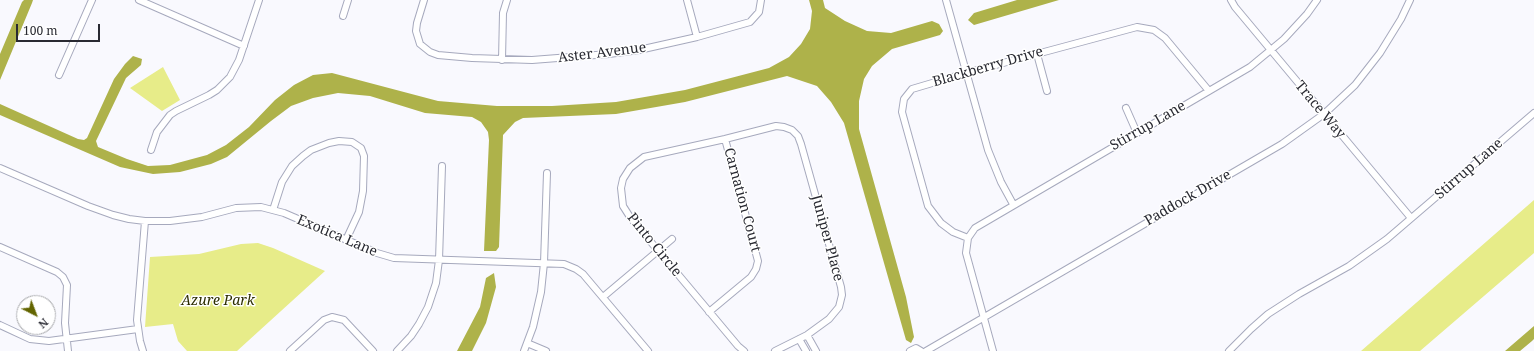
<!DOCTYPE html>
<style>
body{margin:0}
#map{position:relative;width:1534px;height:351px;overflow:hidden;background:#f9f9fe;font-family:"Noto Serif",serif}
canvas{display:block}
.north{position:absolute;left:16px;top:295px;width:40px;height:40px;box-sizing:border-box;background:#fff;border:1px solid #a9aaad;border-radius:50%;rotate:138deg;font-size:11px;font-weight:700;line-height:16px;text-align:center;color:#292a32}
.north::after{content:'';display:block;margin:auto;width:14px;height:18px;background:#636500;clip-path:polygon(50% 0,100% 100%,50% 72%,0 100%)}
.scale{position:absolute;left:16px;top:24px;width:84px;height:18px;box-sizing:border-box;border:2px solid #292a32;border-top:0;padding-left:5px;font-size:12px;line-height:14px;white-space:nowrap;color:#292a32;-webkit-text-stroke:3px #fff;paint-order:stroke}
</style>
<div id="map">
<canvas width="1534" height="351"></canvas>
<div class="north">N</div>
<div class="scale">100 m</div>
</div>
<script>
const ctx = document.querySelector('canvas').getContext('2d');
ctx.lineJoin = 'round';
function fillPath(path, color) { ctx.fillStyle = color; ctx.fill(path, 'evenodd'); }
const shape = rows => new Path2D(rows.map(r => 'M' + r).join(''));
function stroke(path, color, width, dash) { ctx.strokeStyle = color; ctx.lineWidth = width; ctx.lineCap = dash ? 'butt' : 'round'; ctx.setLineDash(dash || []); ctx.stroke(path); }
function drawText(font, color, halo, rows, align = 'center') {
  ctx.font = font + ' "Noto Serif",serif'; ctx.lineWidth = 3; ctx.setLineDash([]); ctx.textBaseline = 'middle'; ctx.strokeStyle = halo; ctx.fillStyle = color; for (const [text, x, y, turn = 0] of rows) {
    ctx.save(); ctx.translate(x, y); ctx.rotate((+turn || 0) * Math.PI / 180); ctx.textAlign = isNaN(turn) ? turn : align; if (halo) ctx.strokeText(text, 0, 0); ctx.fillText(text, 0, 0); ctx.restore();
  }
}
fillPath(shape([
 [163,67,180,100,162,111,130,88],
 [1534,200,1534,253,1420,351,1361,351],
 [258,243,273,248,325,271,237,351,187,351,178,341,173,324,145,327,150,257,199,254,241,244]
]), '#e7ec89');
fillPath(shape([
 [24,0,33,0,32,3,0,80,0,54,22,2],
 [809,0,823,0,825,8,845,21,867,31,891,33,932,21,939,24,943,31,940,35,892,49,872,66,864,79,859,101,859,129,906,297,914,337,911,343,906,340,844,123,831,102,817,86,787,76,685,102,616,114,523,118,515,122,503,135,499,247,496,251,484,251,489,140,488,132,481,122,472,117,425,113,370,96,338,93,313,98,291,106,271,121,227,157,211,164,180,172,153,174,120,167,0,115,0,104,78,139,84,140,87,138,114,79,125,64,133,56,142,59,141,65,126,78,96,141,98,147,127,159,148,166,170,165,207,155,226,145,249,127,275,100,294,85,313,75,332,73,438,101,497,106,552,106,616,102,685,90,769,68,789,57,801,44,810,29,812,11],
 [1017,0,1059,0,974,25,968,20,974,13],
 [494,273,496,287,486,323,472,351,457,351,480,307,486,278],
 [1534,326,1534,339,1532,341,1520,351,1505,351]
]), '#aeb24a');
const minor = shape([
 [139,0,244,46],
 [424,0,417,23,416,31,420,44,430,52,438,55,472,58,532,60,609,54,639,50,697,37,750,22,759,12,761,0],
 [687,0,697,37],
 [946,0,988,150,1001,182,1013,204],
 [1231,0,1235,7,1411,218],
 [343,16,348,0],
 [1037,54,1047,91],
 [502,60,503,13,507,0],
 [59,75,92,0],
 [1126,108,1137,133],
 [151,150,157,132,170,115,176,111,209,95,217,90,230,77,239,60,259,0],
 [0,168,88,206,113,215,129,219,145,221,170,221,202,217,236,208,261,207,284,213,377,253,394,258,564,264,576,269,583,274,648,351],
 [273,210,282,182,292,166,303,156,311,150,329,143,339,141,352,142,361,148,364,156,363,191,359,212,346,240],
 [968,238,953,232,941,223,928,206,902,112,904,99,912,89,966,73,1137,27,1154,30,1165,38,1209,91],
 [0,247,57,272,63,277,67,285,65,323,68,351],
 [603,297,672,239],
 [709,312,751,277,756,269,758,261,725,139],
 [0,325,30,339,49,341,138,329],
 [807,335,816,351],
 [799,339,806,351],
 [527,343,546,351],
 [143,351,140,341,137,320,145,221],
 [290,351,324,320,332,317,344,320,373,351],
 [397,351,411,336,419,324,428,307,436,283,439,260,442,166],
 [524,351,533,327,541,292,544,263,547,173],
 [744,351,738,346,630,217,623,206,621,188,623,179,630,168,644,157,725,139,776,126,784,127,792,130,798,136,801,144,841,287,842,295,839,307,829,319,807,335,775,351],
 [910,351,916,348,921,351],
 [926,351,1282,144,1324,114,1355,85,1380,53,1401,19,1410,0],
 [993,351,966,253,968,238,975,228,1250,67,1284,39,1307,14,1317,0],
 [1229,351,1251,329,1268,314,1299,294,1349,266,1387,239,1534,113]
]);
stroke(minor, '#a6a9bd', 8);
stroke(minor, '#fff', 6);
drawText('14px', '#292a32', '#fff', [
 ["Aster Avenue",602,53,-7],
 ["Blackberry Drive",988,67,-16],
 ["Trace Way",1320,110,50],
 ["Stirrup Lane",1148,126,-30],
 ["Stirrup Lane",1469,169,-41],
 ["Paddock Drive",1188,198,-30],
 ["Carnation Court",742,200,75],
 ["Exotica Lane",337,236,23],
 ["Juniper Place",827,238,75],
 ["Pinto Circle",654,245,51]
]);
drawText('italic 14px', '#2d2e01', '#fff', [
 ["Azure Park",218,301]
]);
</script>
